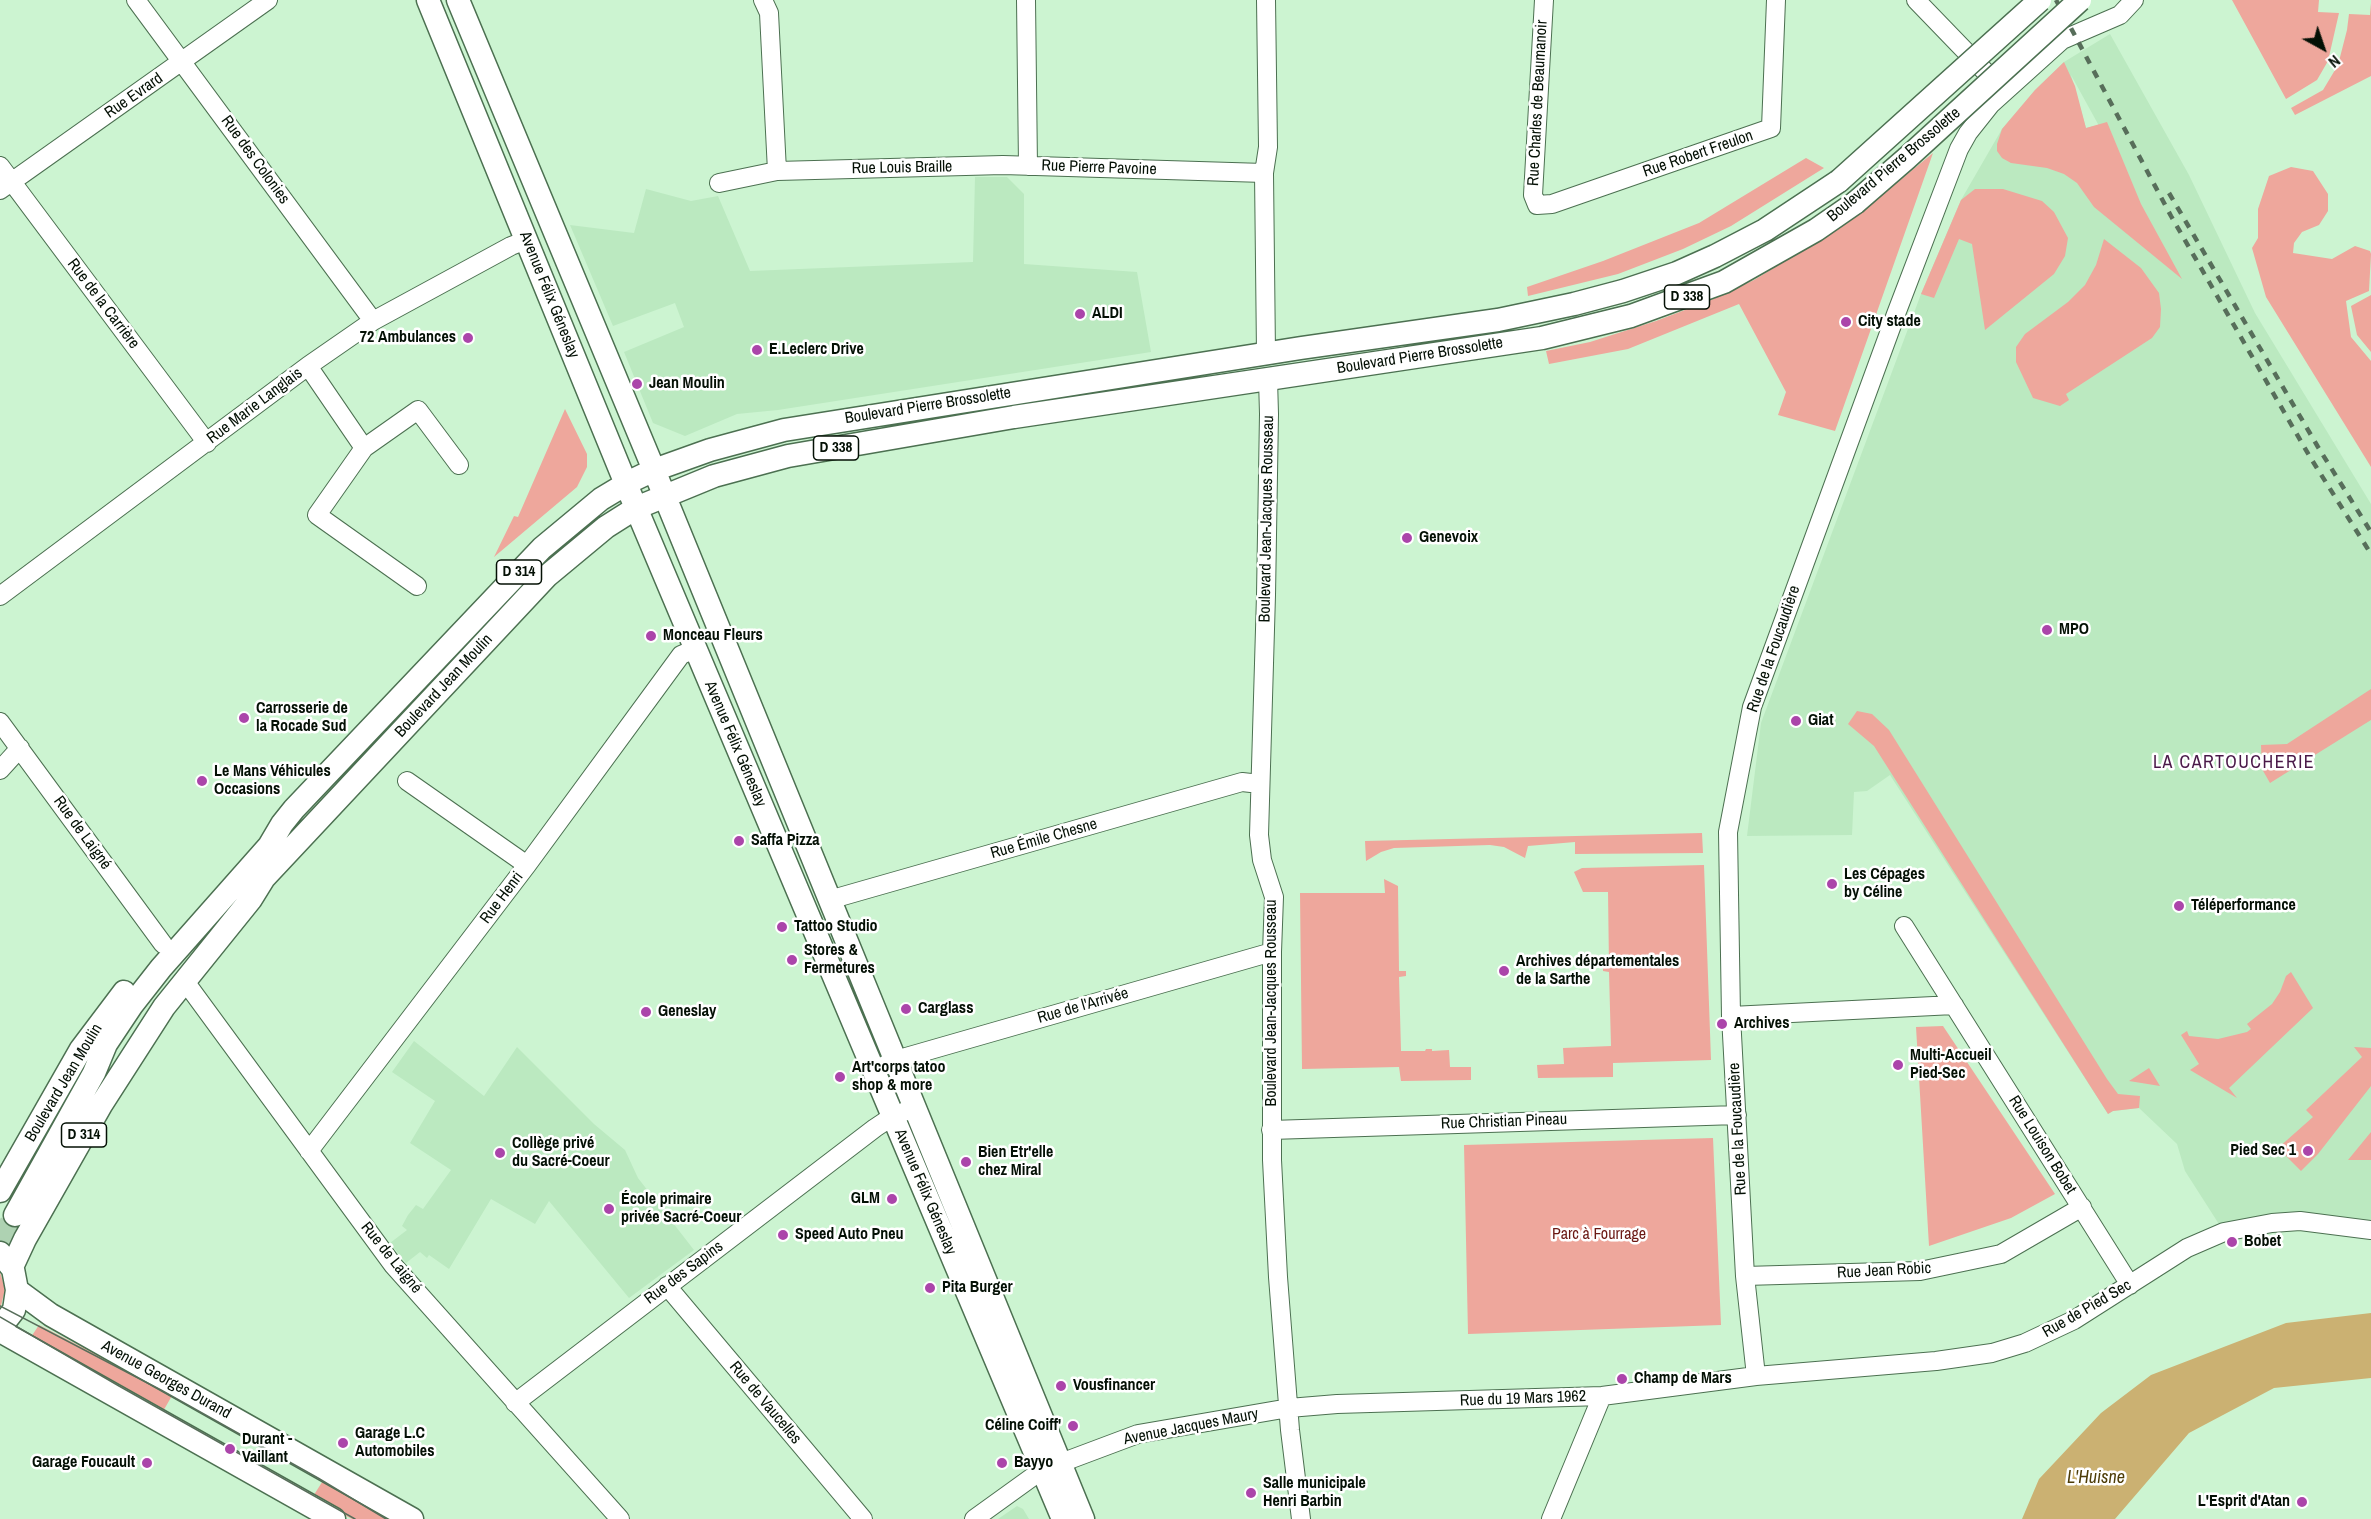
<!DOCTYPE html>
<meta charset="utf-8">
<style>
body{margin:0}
#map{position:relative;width:2371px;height:1519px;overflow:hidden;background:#ccf4d1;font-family:"Archivo Narrow",sans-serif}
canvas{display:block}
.north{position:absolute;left:2293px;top:18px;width:60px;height:60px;-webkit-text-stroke:4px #fff;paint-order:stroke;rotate:140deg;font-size:16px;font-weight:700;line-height:24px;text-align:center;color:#041005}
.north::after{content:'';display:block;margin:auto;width:21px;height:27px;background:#041005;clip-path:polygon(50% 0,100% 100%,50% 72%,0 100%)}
</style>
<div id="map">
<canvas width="2371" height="1519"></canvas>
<div class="north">N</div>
</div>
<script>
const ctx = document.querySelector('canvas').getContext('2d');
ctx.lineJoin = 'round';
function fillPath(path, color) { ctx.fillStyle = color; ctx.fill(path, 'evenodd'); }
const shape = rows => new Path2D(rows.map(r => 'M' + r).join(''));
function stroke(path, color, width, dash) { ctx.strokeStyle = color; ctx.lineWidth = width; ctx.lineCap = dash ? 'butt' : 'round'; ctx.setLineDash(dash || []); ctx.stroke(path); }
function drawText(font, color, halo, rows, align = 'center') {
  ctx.font = font + ' "Archivo Narrow",sans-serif'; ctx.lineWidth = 5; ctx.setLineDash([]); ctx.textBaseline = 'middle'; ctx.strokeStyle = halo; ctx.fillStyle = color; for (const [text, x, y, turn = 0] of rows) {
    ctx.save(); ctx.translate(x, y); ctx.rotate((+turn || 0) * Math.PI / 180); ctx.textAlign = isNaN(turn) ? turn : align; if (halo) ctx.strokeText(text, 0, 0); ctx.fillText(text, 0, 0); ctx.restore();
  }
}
fillPath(shape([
 [2110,34,2189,175,2255,313,2371,504,2371,1230,2300,1221,2224,1232,2185,1171,2177,1144,2139,1108,2113,1111,2108,1114,1890,775,1867,791,1854,792,1852,835,1747,836,1761,723,1921,294,1961,200,2002,129,2035,90,2064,62],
 [2071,75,2098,124,2098,125,2086,128],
 [975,177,1007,177,1024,194,1024,264,1137,272,1151,352,778,410,737,414,685,436,653,423,624,352,684,327,675,303,613,326,570,225,634,233,646,189,691,201,718,196,750,271,973,262],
 [414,1041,484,1096,517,1047,594,1124,625,1150,638,1178,694,1250,629,1298,549,1201,535,1224,491,1199,449,1269,429,1255,427,1258,420,1252,406,1263,390,1243,407,1230,402,1226,408,1215,416,1205,423,1209,451,1170,410,1143,435,1101,392,1072],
 [1017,1506,1023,1509,1029,1519,998,1519]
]), '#bbe9c0');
fillPath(shape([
 [2232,0,2319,0,2318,12,2339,13,2328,61,2317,80,2286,99],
 [2371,3,2371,76,2295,115,2291,108,2323,90,2338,65,2347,30,2349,14,2370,15],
 [2064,62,2075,86,2086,128,2107,122,2141,204,2182,279,2094,207,2077,183,2064,174,2047,168,2011,163,2002,158,1997,151,1997,144,2002,129,2035,90],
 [1933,153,1835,431,1778,415,1786,392,1739,304,1628,349,1549,364,1546,351,1590,342,1656,321,1711,300,1754,280,1849,222],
 [1806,158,1824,168,1731,226,1683,249,1618,274,1528,296,1527,287,1603,261,1699,223],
 [2291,167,2313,171,2328,194,2328,211,2319,225,2302,232,2294,243,2293,253,2332,259,2355,246,2370,251,2371,254,2369,291,2346,301,2351,337,2371,361,2371,467,2266,297,2252,248,2258,238,2258,209,2269,176],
 [1975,189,2003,189,2042,201,2054,212,2068,238,2065,256,2054,274,1985,330,1972,244,1959,239,1934,298,1921,294,1961,200],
 [2104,239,2141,268,2159,293,2161,309,2160,327,2152,338,2066,394,2069,400,2060,406,2033,398,2016,362,2016,347,2025,334,2068,302,2085,285,2096,265],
 [2371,295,2371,352,2357,335,2351,306],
 [565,409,587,454,587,467,577,487,494,557,514,516,518,517],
 [2371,689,2371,720,2270,783,2262,769,2261,745,2287,744],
 [1857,711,1872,714,1889,730,2107,1079,2118,1094,2140,1096,2139,1108,2113,1111,2108,1114,1874,746,1848,724],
 [1702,833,1703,853,1575,854,1575,842,1528,846,1525,858,1504,847,1490,845,1394,848,1381,852,1366,861,1365,841],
 [1704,865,1711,1060,1613,1063,1613,1077,1538,1078,1537,1065,1564,1064,1563,1048,1611,1046,1609,972,1603,971,1603,967,1609,966,1608,892,1583,892,1574,872,1582,868],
 [1384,879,1398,886,1399,971,1406,971,1406,976,1399,977,1401,1051,1425,1051,1426,1049,1432,1049,1432,1051,1449,1050,1450,1067,1471,1067,1471,1080,1401,1081,1399,1067,1302,1069,1300,893,1385,893],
 [2291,972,2313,1008,2229,1088,2237,1098,2190,1070,2199,1064,2181,1035,2187,1031,2189,1036,2218,1039,2247,1032,2251,1029,2247,1024,2272,1004,2280,992,2286,976],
 [1943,1026,2055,1194,2011,1218,1929,1246,1916,1027],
 [2354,1047,2371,1048,2371,1086,2318,1154,2301,1171,2278,1148,2313,1117,2306,1110,2362,1057],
 [2149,1068,2160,1086,2129,1081],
 [2371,1132,2371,1160,2348,1160],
 [1713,1138,1721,1325,1468,1334,1464,1145],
 [0,1272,5,1289,0,1310],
 [39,1325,173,1394,162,1413,31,1337],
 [324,1479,389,1519,352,1519,312,1498]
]), '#eea79c');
fillPath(shape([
 [2371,1313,2371,1378,2274,1388,2189,1433,2115,1519,2022,1519,2039,1479,2101,1413,2151,1375,2286,1323]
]), '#cbb172');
stroke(shape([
 [0,1242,15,1215]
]), '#aed2b2', 22, [22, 11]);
const minor = shape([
 [136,0,373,321],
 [763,0,769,13,777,171],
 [1026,0,1028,166],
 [1544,0,1533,195,1537,205,1552,204,1771,128,1776,0],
 [1916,0,2001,88],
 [0,166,207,443],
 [719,183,777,171,1003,165,1264,173],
 [0,190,268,0],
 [1266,354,1264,173,1268,147,1266,0],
 [308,366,364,448],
 [1268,379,1269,414,1266,595,1259,835,1262,860,1274,897,1272,952,1272,1160,1278,1277,1290,1430,1301,1519],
 [417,586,317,515,364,448,418,410,459,465],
 [0,596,308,366,373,321,511,246,526,240],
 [0,722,163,944],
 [0,770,20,748],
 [407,781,527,865],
 [829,900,1242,782,1260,784],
 [1904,926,2130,1285],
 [184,980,393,1265,620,1519],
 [1731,1016,1954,1005],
 [885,1065,906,1057,1272,952],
 [1271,1130,1737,1115],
 [309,1151,527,865,681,655,695,649],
 [1745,1276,1920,1271,2001,1254,2082,1207],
 [667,1286,863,1519],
 [1756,1376,1745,1276,1731,1016,1728,832,1752,707,1896,314,1959,149,1968,133,1991,104,2062,40,2120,15,2134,0],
 [515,1403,875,1128,893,1116,914,1108],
 [974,1519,1042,1470,1138,1434,1289,1408,1337,1404,1602,1396,1756,1376,1936,1361,1992,1353,2025,1343,2074,1320,2187,1248,2224,1232,2272,1223,2300,1221,2371,1230],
 [1551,1519,1602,1396]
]);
const major = shape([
 [428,0,626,484,1063,1519],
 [458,0,654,470,1083,1519],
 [0,1191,81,1049,124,992],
 [15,1215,94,1073,106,1044,132,1005,161,968,269,846,282,824,294,809,542,548,601,499,631,481,654,470,710,450,784,430,1301,348,1498,320,1574,304,1623,291,1677,273,1715,256,1765,230,1839,181],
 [0,1253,13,1269,17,1290,14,1310,0,1328],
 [12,1267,25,1239,101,1105,164,1007,251,899,264,878,547,576,606,527,636,508,714,476,788,456,1014,417,1542,338,1631,316,1724,282,1816,230,1855,203],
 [17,1290,51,1315,412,1519],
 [0,1331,334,1519]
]);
stroke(minor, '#4c7051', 20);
stroke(major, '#4c7051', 25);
stroke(minor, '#fff', 18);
stroke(major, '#fff', 22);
stroke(shape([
 [0,1306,161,1390,318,1478,386,1519],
 [0,1317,119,1386,355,1519]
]), '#576e5a', 1.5);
stroke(shape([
 [2056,0,2171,216,2310,457,2371,554],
 [2169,193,2318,447,2371,532]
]), '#576e5a', 4.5, [8, 8]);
const majorBridge = shape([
 [1839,181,2040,0],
 [1855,203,1907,158,2080,0]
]);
stroke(majorBridge, '#4c7051', 25, []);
stroke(majorBridge, '#fff', 22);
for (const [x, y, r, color] of [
 [1080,314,6,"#ab45aa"],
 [1846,322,6,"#ab45aa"],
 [468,338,6,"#ab45aa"],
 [757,350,6,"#ab45aa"],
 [637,384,6,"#ab45aa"],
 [1407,538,6,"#ab45aa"],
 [2047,630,6,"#ab45aa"],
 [651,636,6,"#ab45aa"],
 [244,718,6,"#ab45aa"],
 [1796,721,6,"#ab45aa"],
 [202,781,6,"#ab45aa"],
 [739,841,6,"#ab45aa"],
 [1832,884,6,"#ab45aa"],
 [2179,906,6,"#ab45aa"],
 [782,927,6,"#ab45aa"],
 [792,960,6,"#ab45aa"],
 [1504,971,6,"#ab45aa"],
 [906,1009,6,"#ab45aa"],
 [646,1012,6,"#ab45aa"],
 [1722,1024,6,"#ab45aa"],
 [1898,1065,6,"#ab45aa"],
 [840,1077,6,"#ab45aa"],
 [2308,1151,6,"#ab45aa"],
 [500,1153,6,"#ab45aa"],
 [966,1162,6,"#ab45aa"],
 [892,1199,6,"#ab45aa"],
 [609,1209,6,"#ab45aa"],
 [783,1235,6,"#ab45aa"],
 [2232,1242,6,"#ab45aa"],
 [930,1288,6,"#ab45aa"],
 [1622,1379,6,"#ab45aa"],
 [1061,1386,6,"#ab45aa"],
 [1073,1426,6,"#ab45aa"],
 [343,1443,6,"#ab45aa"],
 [230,1449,6,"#ab45aa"],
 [147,1463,6,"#ab45aa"],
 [1002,1463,6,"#ab45aa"],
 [1251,1493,6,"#ab45aa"],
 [2302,1502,6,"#ab45aa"]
]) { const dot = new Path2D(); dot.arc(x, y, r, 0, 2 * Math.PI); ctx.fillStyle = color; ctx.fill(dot); stroke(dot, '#fff', 2); }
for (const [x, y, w] of [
 [1687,297,45],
 [836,448,45],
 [519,572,45],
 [84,1135,45]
]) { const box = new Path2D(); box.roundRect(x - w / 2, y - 12, w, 24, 4.5); ctx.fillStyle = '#fff'; ctx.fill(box); stroke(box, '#041005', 1.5); }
drawText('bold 15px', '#041005', null, [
 ["D 338",1687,297],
 ["D 338",836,448],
 ["D 314",519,572],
 ["D 314",84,1135]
]);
drawText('16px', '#041005', '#fff', [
 ["Rue Evrard",134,96,-35],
 ["Rue Charles de Beaumanoir",1538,103,-87],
 ["Rue Robert Freulon",1698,154,-19],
 ["Rue des Colonies",255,160,54],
 ["Boulevard Pierre Brossolette",1894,165,-40],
 ["Rue Louis Braille",902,168,-1],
 ["Rue Pierre Pavoine",1099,168,2],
 ["Avenue Félix Géneslay",549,295,68],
 ["Rue de la Carrière",103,304,53],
 ["Boulevard Pierre Brossolette",1420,356,-9],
 ["Rue Marie Langlais",255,406,-37],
 ["Boulevard Pierre Brossolette",928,406,-9],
 ["Boulevard Jean-Jacques Rousseau",1267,519,-89],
 ["Rue de la Foucaudière",1774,649,-71],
 ["Boulevard Jean Moulin",444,686,-47],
 ["Avenue Félix Géneslay",735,744,67],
 ["Rue de Laigné",82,833,54],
 ["Rue Émile Chesne",1044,839,-16],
 ["Rue Henri",502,898,-53],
 ["Boulevard Jean-Jacques Rousseau",1272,1003,-90],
 ["Rue de l'Arrivée",1083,1006,-16],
 ["Boulevard Jean Moulin",64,1083,-59],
 ["Rue Christian Pineau",1504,1122,-2],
 ["Rue de la Foucaudière",1738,1129,-93],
 ["Rue Louison Bobet",2042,1145,58],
 ["Avenue Félix Géneslay",925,1192,67],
 ["Rue de Laigné",391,1258,51],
 ["Rue Jean Robic",1884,1271,-3],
 ["Rue des Sapins",684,1273,-37],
 ["Rue de Pied Sec",2087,1309,-30],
 ["Avenue Georges Durand",166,1380,29],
 ["Rue du 19 Mars 1962",1523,1399,-2],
 ["Rue de Vaucelles",765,1403,50],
 ["Avenue Jacques Maury",1191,1427,-11]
]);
drawText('bold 16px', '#041005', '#fff', [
 ["ALDI",1092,314],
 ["City stade",1858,322],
 ["72 Ambulances",456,338,"right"],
 ["E.Leclerc Drive",769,350],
 ["Jean Moulin",649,384],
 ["Genevoix",1419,538],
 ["MPO",2059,630],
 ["Monceau Fleurs",663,636],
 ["Carrosserie de",256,709],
 ["la Rocade Sud",256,727],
 ["Giat",1808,721],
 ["Le Mans Véhicules",214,772],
 ["Occasions",214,790],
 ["Saffa Pizza",751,841],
 ["Les Cépages",1844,875],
 ["by Céline",1844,893],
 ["Téléperformance",2191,906],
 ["Tattoo Studio",794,927],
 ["Stores &",804,951],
 ["Fermetures",804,969],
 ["Archives départementales",1516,962],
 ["de la Sarthe",1516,980],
 ["Carglass",918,1009],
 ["Geneslay",658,1012],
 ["Archives",1734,1024],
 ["Multi-Accueil",1910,1056],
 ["Pied-Sec",1910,1074],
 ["Art'corps tatoo",852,1068],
 ["shop & more",852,1086],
 ["Collège privé",512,1144],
 ["du Sacré-Coeur",512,1162],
 ["Pied Sec 1",2296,1151,"right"],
 ["Bien Etr'elle",978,1153],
 ["chez Miral",978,1171],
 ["GLM",880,1199,"right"],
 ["École primaire",621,1200],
 ["privée Sacré-Coeur",621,1218],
 ["Speed Auto Pneu",795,1235],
 ["Bobet",2244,1242],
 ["Pita Burger",942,1288],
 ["Champ de Mars",1634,1379],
 ["Vousfinancer",1073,1386],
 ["Céline Coiff'",1061,1426,"right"],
 ["Garage L.C",355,1434],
 ["Automobiles",355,1452],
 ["Durant -",242,1440],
 ["Vaillant",242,1458],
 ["Garage Foucault",135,1463,"right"],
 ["Bayyo",1014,1463],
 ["Salle municipale",1263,1484],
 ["Henri Barbin",1263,1502],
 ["L'Esprit d'Atan",2290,1502,"right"]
], 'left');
drawText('16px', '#6b1813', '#fff', [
 ["Parc à Fourrage",1599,1235]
]);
ctx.letterSpacing = '1.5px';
drawText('18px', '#491848', '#fff', [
 ["LA CARTOUCHERIE",2234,763]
]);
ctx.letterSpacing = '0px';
drawText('italic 18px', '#4d3c07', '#fff', [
 ["L'Huisne",2096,1478]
]);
</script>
